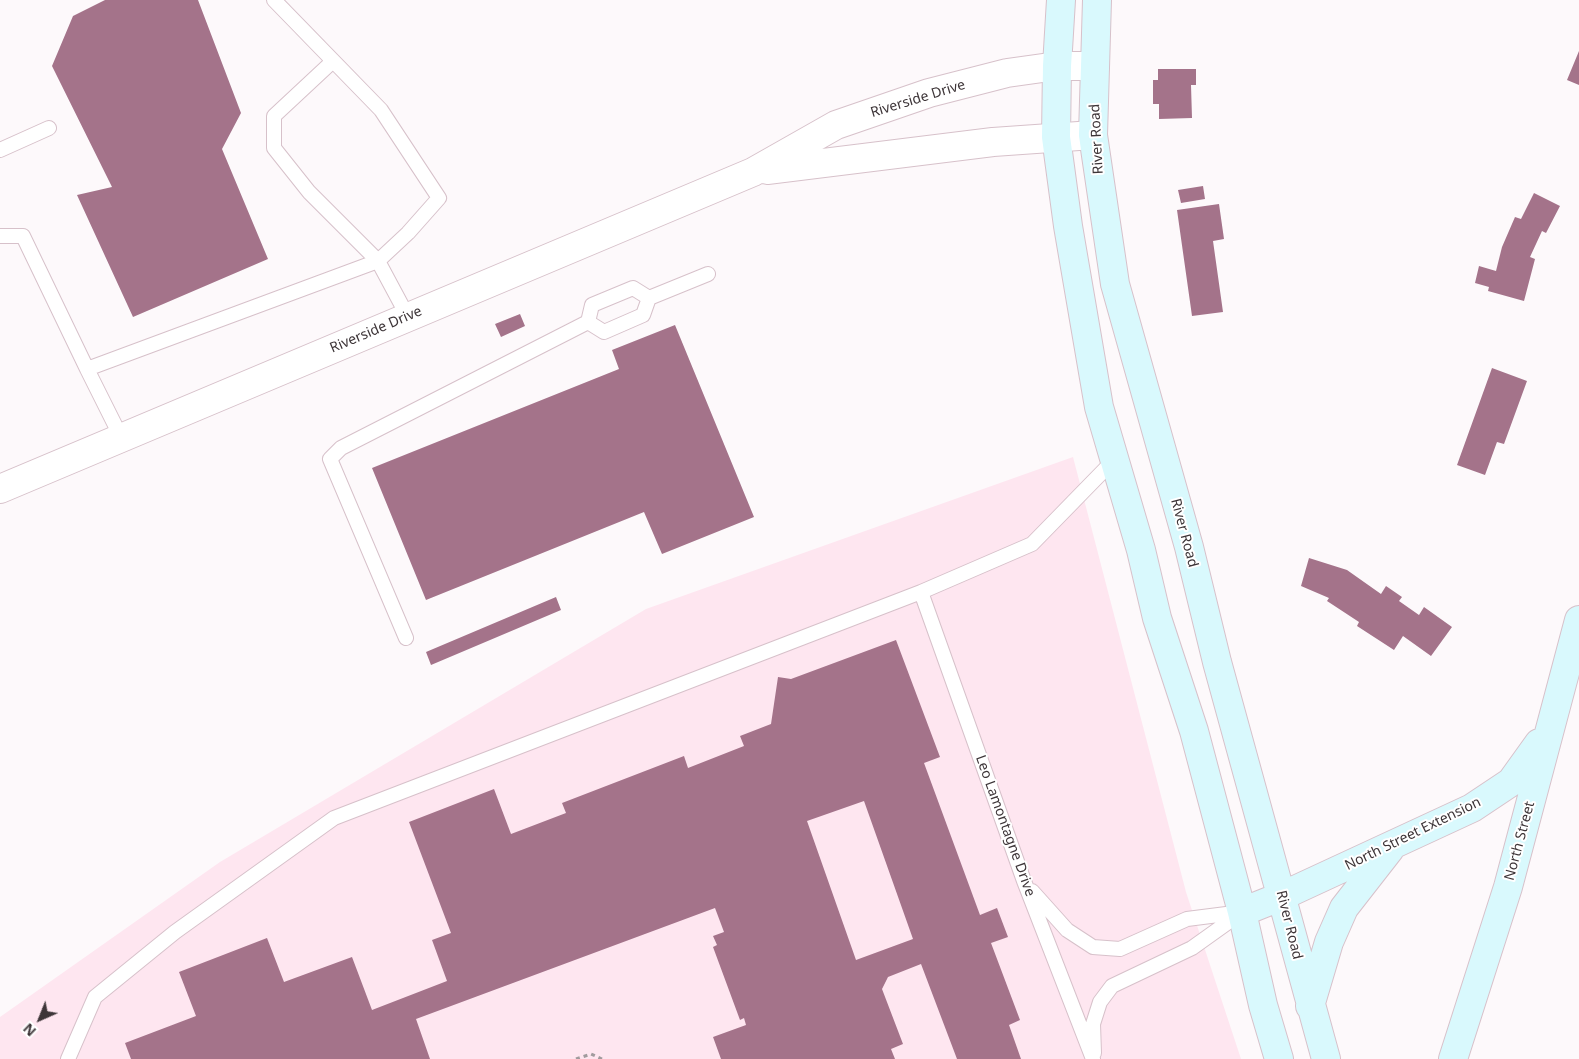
<!DOCTYPE html>
<style>
body{margin:0}
#map{position:relative;width:1579px;height:1059px;overflow:hidden;background:#fdf9fb;font-family:"Noto Sans",sans-serif}
canvas{display:block}
.north{position:absolute;left:15px;top:994px;width:50px;height:50px;-webkit-text-stroke:4px #fff;paint-order:stroke;rotate:224deg;font-size:14px;font-weight:700;line-height:20px;text-align:center;color:#3d3538}
.north::after{content:'';display:block;margin:auto;width:18px;height:22px;background:#3d3538;clip-path:polygon(50% 0,100% 100%,50% 72%,0 100%)}
</style>
<div id="map">
<canvas width="1579" height="1059"></canvas>
<div class="north">N</div>
</div>
<script>
const ctx = document.querySelector('canvas').getContext('2d');
ctx.lineJoin = 'round';
function fillPath(path, color) { ctx.fillStyle = color; ctx.fill(path, 'evenodd'); }
const shape = rows => new Path2D(rows.map(r => 'M' + r).join(''));
function stroke(path, color, width, dash) { ctx.strokeStyle = color; ctx.lineWidth = width; ctx.lineCap = dash ? 'butt' : 'round'; ctx.setLineDash(dash || []); ctx.stroke(path); }
function drawText(font, color, halo, rows, align = 'center') {
  ctx.font = font + ' "Noto Sans",sans-serif'; ctx.lineWidth = 4; ctx.setLineDash([]); ctx.textBaseline = 'middle'; ctx.strokeStyle = halo; ctx.fillStyle = color; for (const [text, x, y, turn = 0] of rows) {
    ctx.save(); ctx.translate(x, y); ctx.rotate((+turn || 0) * Math.PI / 180); ctx.textAlign = isNaN(turn) ? turn : align; if (halo) ctx.strokeText(text, 0, 0); ctx.fillText(text, 0, 0); ctx.restore();
  }
}
fillPath(shape([
 [1073,457,1186,892,1241,1059,0,1059,0,1017,220,862,646,609]
]), '#fee6f0');
fillPath(shape([
 [105,0,198,0,241,113,222,149,268,259,133,317,77,195,112,187,52,66,73,16],
 [1579,51,1579,85,1567,80],
 [1158,69,1196,69,1196,85,1191,85,1192,118,1159,119,1159,104,1153,104,1153,80,1158,80],
 [1203,186,1205,199,1181,203,1178,190],
 [1534,193,1560,206,1546,233,1542,231,1530,257,1535,259,1524,301,1488,291,1489,287,1475,283,1479,266,1496,271,1502,247,1515,217,1521,219],
 [1219,204,1224,239,1213,241,1223,312,1192,316,1177,210],
 [520,314,525,326,501,337,495,324],
 [675,325,754,517,662,554,644,512,426,600,372,468,619,369,612,350],
 [1492,368,1527,381,1504,444,1497,442,1485,475,1457,465],
 [1309,558,1347,570,1381,594,1386,586,1402,597,1399,601,1419,615,1424,607,1452,627,1431,656,1403,636,1394,650,1357,626,1359,622,1327,601,1329,598,1301,586],
 [556,597,561,610,431,665,426,652],
 [896,640,940,757,924,763,980,915,997,908,1008,937,991,943,1020,1020,1009,1025,1021,1059,957,1059,921,964,888,977,882,989,903,1044,891,1049,895,1059,721,1059,713,1037,746,1025,744,1018,740,1020,713,947,717,945,713,936,724,932,715,908,416,1019,430,1059,131,1059,125,1043,196,1016,179,972,267,938,284,982,352,957,372,1010,447,981,432,940,451,933,409,822,494,789,511,834,566,813,562,803,684,756,688,768,744,746,740,736,771,724,778,677,791,679],
 [864,801,913,939,856,960,807,821]
]), '#a4738a');
const lane = shape([
 [274,0,381,110,439,198,408,233,378,261,408,317],
 [0,150,49,128],
 [0,236,23,236,87,369,378,261,309,192,274,148,274,116,333,61],
 [649,298,633,288,592,305,588,322,604,332,643,315,649,298,708,274],
 [87,369,121,437],
 [921,592,1024,881,1093,1059],
 [406,638,330,459,341,448,588,322],
 [1032,891,1067,930,1093,947,1120,949,1187,919,1242,912],
 [1094,1053,1093,1024,1100,1002,1112,986,1192,948,1241,913],
 [68,1059,95,997,175,932,334,818,921,592,1032,544,1114,460]
]);
const street = shape([
 [767,170,993,142,1093,135],
 [0,489,753,172,836,125,929,93,1007,73,1057,66,1095,66]
]);
const secondary = shape([
 [1061,0,1057,66,1056,137,1068,226,1099,407,1141,550,1157,618,1194,731,1242,912,1263,1005,1279,1059],
 [1097,0,1093,135,1115,284,1189,547,1217,662,1326,1059],
 [1242,912,1282,896,1472,808,1511,782,1539,743],
 [1310,1006,1329,942,1344,908,1390,849],
 [1453,1059,1508,887,1579,620]
]);
stroke(lane, '#d7c1ca', 16);
stroke(street, '#d7c1ca', 30);
stroke(secondary, '#d7c1ca', 30);
stroke(shape([
 [576,1059,591,1054,602,1059]
]), '#a19b9e', 3, [4, 4]);
stroke(lane, '#fff', 14);
stroke(street, '#fff', 28);
stroke(secondary, '#d9f9fd', 28);
drawText('14px', '#3d3538', '#fff', [
 ["Riverside Drive",918,99,-17],
 ["River Road",1097,139,-93],
 ["Riverside Drive",376,330,-23],
 ["River Road",1184,533,75],
 ["Leo Lamontagne Drive",1005,826,70],
 ["North Street Extension",1413,834,-26],
 ["North Street",1520,841,-75],
 ["River Road",1289,925,76]
]);
</script>
